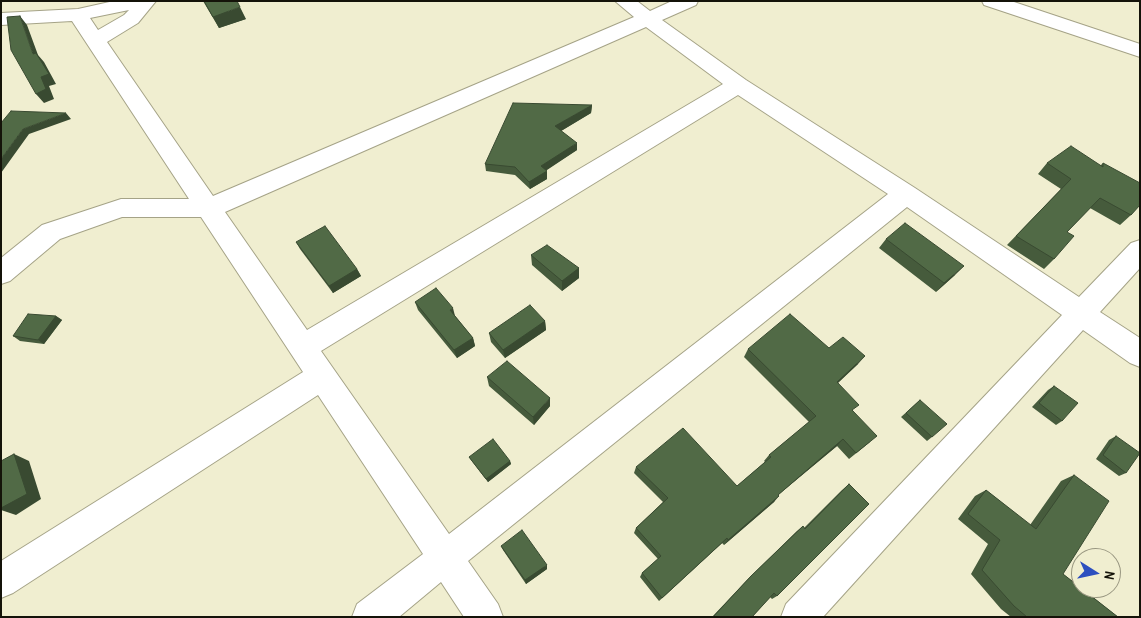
<!DOCTYPE html>
<style>
body{margin:0}
#map{position:relative;width:1141px;height:618px;overflow:hidden;background:#f0eed0;font-family:"Archivo Narrow",sans-serif}
canvas{display:block}
.frame{position:absolute;inset:0;border:2px solid #141309;pointer-events:none}
.north{position:absolute;left:1071px;top:548px;width:50px;height:50px;box-sizing:border-box;background:#f0eed0;border:1px solid #989680;border-radius:50%;rotate:100deg;font-size:14px;font-weight:700;line-height:20px;text-align:center;color:#141309}
.north::after{content:'';display:block;margin:auto;width:18px;height:22px;background:#2d4fbf;clip-path:polygon(50% 0,100% 100%,50% 72%,0 100%)}
</style>
<div id="map">
<canvas width="1141" height="618"></canvas>
<div class="frame"></div>
<div class="north">N</div>
</div>
<script>
const ctx = document.querySelector('canvas').getContext('2d');
ctx.lineJoin = 'round';
const shape = rows => new Path2D(rows.map(r => 'M' + r).join(''));
function stroke(path, color, width, dash) { ctx.strokeStyle = color; ctx.lineWidth = width; ctx.lineCap = dash ? 'butt' : 'round'; ctx.setLineDash(dash || []); ctx.stroke(path); }
function fillPath(path, color) { ctx.fillStyle = color; ctx.fill(path, 'evenodd'); }
const minor = shape([
 [114,1,156,1,138,23,107,42,213,196,634,17,615,1,637,1,650,11,672,1,698,1,696,5,662,20,746,80,915,188,1079,297,1131,243,1140,240,1140,268,1100,312,1140,338,1140,367,1130,363,1083,330,823,617,781,617,786,604,1062,315,907,207,468,561,498,604,503,617,464,617,441,582,399,617,352,617,357,604,423,554,318,395,13,593,1,598,1,561,303,372,201,217,122,217,60,239,10,281,1,284,1,258,42,225,121,199,189,199,72,21,1,25,1,13,78,9,114,1],
 [129,10,124,15,98,30,90,18,129,10],
 [646,27,723,84,307,330,225,212,646,27],
 [738,95,888,194,449,534,321,351,738,95],
 [982,1,1011,1,1140,44,1140,57,984,5,982,1]
]);
stroke(minor, '#a5a387', 2);
fillPath(minor, '#fff');
fillPath(shape([
 [203,1,246,19,219,28],
 [592,105,591,113,561,131,577,150,546,170,547,179,530,189,515,175,486,171,485,164],
 [1047,163,1101,165,1103,163,1131,215,1120,225,1090,208,1067,232,1054,259,1044,269,1007,245,1061,189,1038,174],
 [886,239,955,275,936,292,879,248],
 [296,242,357,269,361,276,333,293,300,249],
 [531,255,579,268,579,278,562,291,532,265],
 [415,302,455,316,473,338,475,346,457,358,418,310],
 [56,316,62,320,44,344,20,341,13,336],
 [545,321,546,330,505,358,491,342,489,333],
 [829,348,858,364,838,383,870,442,849,459,837,446,778,495,774,502,724,545,722,543,659,601,640,577,642,573,658,559,634,533,636,528,663,502,634,473,636,467,737,486,765,462,764,461,769,455,809,422,744,357,748,349],
 [487,377,550,406,534,425,489,386],
 [1054,386,1062,421,1056,425,1032,407,1048,390],
 [920,400,932,437,927,441,901,417],
 [1116,436,1126,473,1119,476,1096,459,1109,440],
 [469,457,510,461,511,464,488,482,471,460],
 [1074,475,1063,574,1118,617,1011,617,1001,609,971,574,988,544,958,519,975,496,986,490,1030,525,1061,481],
 [849,484,777,596,772,599,770,597,752,617,712,617,747,580,797,531,803,526,804,528,842,490],
 [501,546,547,569,526,584,503,550]
]), '#465b3c');
fillPath(shape([
 [240,7,246,19,219,28,213,17],
 [20,16,27,25,38,55,44,62,56,84,49,86,54,99,44,103,36,94,33,54],
 [592,105,591,113,556,134,555,126],
 [66,113,71,119,29,134,1,173,1,159,23,129],
 [577,143,577,150,541,174,541,166],
 [547,171,547,179,530,189,529,182],
 [964,266,955,275,936,292,944,283],
 [579,268,579,278,562,291,562,281],
 [357,269,361,276,333,293,329,286],
 [453,308,455,316,453,318,450,310],
 [56,316,62,320,44,344,38,340],
 [545,321,546,330,505,358,503,350],
 [473,338,475,346,457,358,454,350],
 [865,356,858,364,830,390,837,382],
 [550,398,550,406,534,425,533,417],
 [843,439,837,446,772,500,778,495],
 [14,454,29,461,41,499,16,515,1,510],
 [510,461,511,464,488,482,486,479],
 [779,496,774,502,724,545,728,540],
 [727,538,722,543,659,601,662,598],
 [547,565,547,569,526,584,525,580]
]), '#394a31');
const building = shape([
 [204,1,237,1,240,7,213,17,204,1],
 [20,16,33,54,36,53,49,74,41,77,46,89,36,94,11,50,7,17,20,16],
 [513,103,592,105,555,126,577,143,541,166,547,171,529,182,515,167,485,164,513,103],
 [11,111,66,113,23,129,1,159,1,123,11,111],
 [1071,146,1103,167,1103,163,1140,183,1140,205,1131,215,1100,198,1067,232,1074,236,1054,259,1016,236,1071,179,1047,163,1071,146],
 [905,223,964,266,944,283,886,239,905,223],
 [325,226,357,269,329,286,296,242,325,226],
 [547,245,579,268,562,281,531,255,547,245],
 [436,288,453,308,450,310,473,338,454,350,415,302,436,288],
 [530,305,545,321,503,350,489,333,530,305],
 [28,314,56,316,38,340,13,336,28,314],
 [790,314,829,348,843,337,865,356,837,382,859,405,852,410,877,436,856,453,843,439,778,495,779,496,728,540,727,538,662,598,642,573,661,556,636,528,668,498,636,467,683,428,737,486,771,457,769,455,816,416,748,349,790,314],
 [507,361,550,398,533,417,487,377,507,361],
 [1054,386,1078,403,1062,421,1039,403,1054,386],
 [920,400,947,424,932,437,906,413,920,400],
 [1116,436,1140,453,1126,473,1103,455,1116,436],
 [493,439,510,461,486,479,469,457,493,439],
 [14,454,27,494,1,508,1,461,14,454],
 [1074,475,1109,501,1063,574,1118,617,1027,617,1014,606,982,570,1000,540,968,514,986,490,1036,529,1074,475],
 [849,484,869,504,777,596,774,593,752,617,713,617,751,576,803,526,805,529,849,484],
 [522,530,547,565,525,580,501,546,522,530]
]);
fillPath(building, '#516a46');
stroke(building, '#394a31', 1);
</script>
